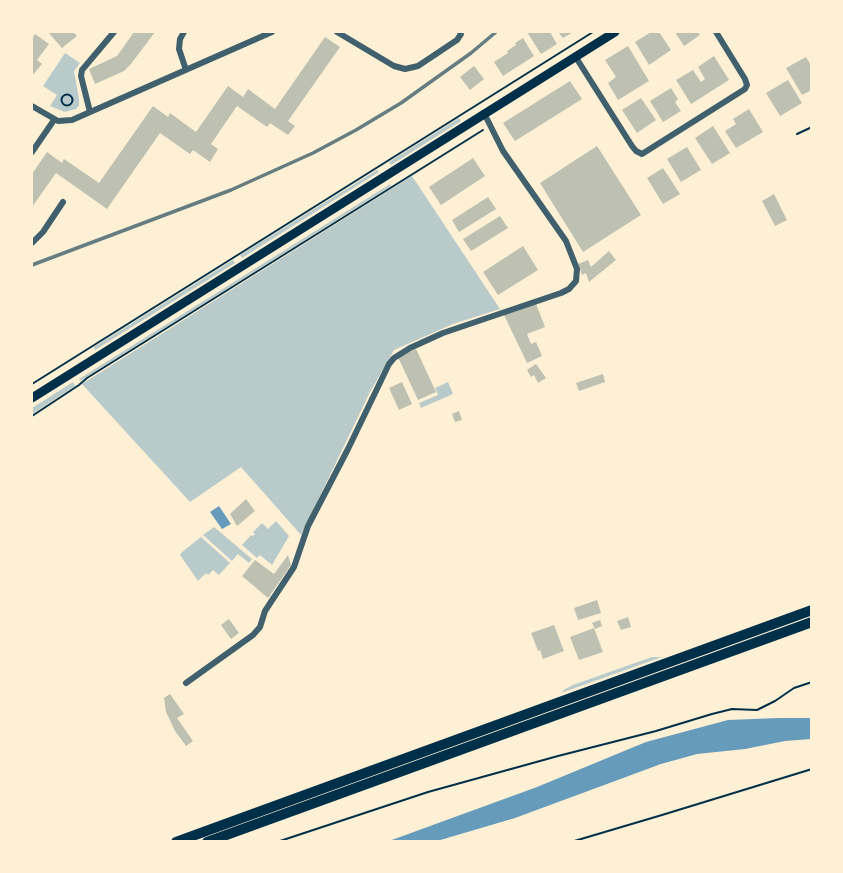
<!DOCTYPE html>
<style>
body{margin:0}
#map{position:relative;width:843px;height:873px;overflow:hidden;background:#fdf0d5;font-family:Figtree,sans-serif}
canvas{display:block}
.frame{position:absolute;inset:0;border:33px solid #fdf0d5;pointer-events:none}
</style>
<div id="map">
<canvas width="843" height="873"></canvas>
<div class="frame"></div>
</div>
<script>
const ctx = document.querySelector('canvas').getContext('2d');
ctx.lineJoin = 'round';
function fillPath(path, color) { ctx.fillStyle = color; ctx.fill(path, 'evenodd'); }
const shape = rows => new Path2D(rows.map(r => 'M' + r).join(''));
function stroke(path, color, width, dash) { ctx.strokeStyle = color; ctx.lineWidth = width; ctx.lineCap = dash ? 'butt' : 'round'; ctx.setLineDash(dash || []); ctx.stroke(path); }
fillPath(shape([
 [65,53,80,63,74,71,79,99,79,106,76,109,65,112,50,106,57,95,43,86],
 [459,118,461,121,391,165,389,162],
 [377,170,379,172,242,258,240,255],
 [412,176,500,309,453,324,394,350,370,392,301,535,241,467,190,502,82,384],
 [390,184,391,186,80,381,79,379],
 [233,260,235,263,95,350,94,347],
 [73,382,75,386,32,414,32,408],
 [448,382,453,394,421,408,419,403,438,395,435,388],
 [276,521,289,536,272,565,260,555,257,558,242,545,251,535,253,536,255,534,253,532,262,523,268,529],
 [214,527,252,559,249,563,238,554,232,561,203,535],
 [201,537,230,563,219,575,213,570,208,575,206,573,198,581,180,555,182,552],
 [652,657,662,657,561,693,565,689,573,685]
]), '#b9caca');
fillPath(shape([
 [219,506,231,524,222,529,210,512],
 [778,718,811,718,811,739,785,741,745,749,697,754,661,764,515,818,437,841,389,841,537,787,646,742,728,720]
]), '#669bbc');
fillPath(shape([
 [48,32,73,32,77,36,62,48],
 [134,32,155,32,131,64,124,71,95,84,89,69,117,56],
 [527,32,550,32,557,44,541,54],
 [558,32,573,32,563,38],
 [651,32,659,32,671,50,649,65,635,42],
 [675,32,698,32,700,35,684,46],
 [35,34,49,44,37,60,42,64,32,76,32,38],
 [325,37,340,47,288,121,295,126,288,135,270,123,267,127,237,106,211,144,218,149,210,162,193,150,190,154,160,133,107,209,56,173,32,207,32,174,47,152,62,163,64,159,99,183,153,106,168,117,170,113,196,132,228,86,243,97,248,89,275,109],
 [523,38,534,56,503,76,494,62,508,53,507,51,516,45,515,43],
 [628,46,649,81,618,100,608,83,616,77,605,60],
 [714,56,729,80,691,104,676,80,693,70,701,82,705,79,698,67],
 [806,57,812,67,812,90,802,95,786,68],
 [474,66,484,79,470,90,460,77],
 [788,80,802,103,780,116,766,93],
 [570,81,582,99,515,141,503,123],
 [671,88,678,99,675,102,681,111,663,122,650,101],
 [641,98,656,120,637,133,622,110],
 [749,109,763,132,736,148,725,131,736,124,733,119],
 [713,126,730,153,712,164,695,138],
 [597,146,641,215,583,252,540,183],
 [687,147,701,170,681,182,667,159],
 [473,158,485,176,441,205,429,187],
 [663,168,680,194,663,204,647,178],
 [774,194,787,220,775,226,762,201],
 [488,197,496,209,459,232,452,220],
 [500,216,508,228,471,251,463,239],
 [523,246,538,270,498,295,483,272],
 [609,251,616,260,589,282,586,273,582,275,578,264,588,260,591,267],
 [536,304,545,327,527,334,531,344,536,342,542,356,527,363,504,315],
 [416,349,436,392,418,400,398,357],
 [536,364,546,378,538,383,534,375,531,377,527,370],
 [603,374,605,382,579,391,576,383],
 [402,382,412,404,399,410,389,388],
 [459,411,462,420,455,422,452,414],
 [246,499,255,511,237,526,230,514],
 [288,555,291,565,268,598,242,576,255,560,274,574],
 [597,600,601,613,578,620,574,608],
 [628,617,631,627,621,630,617,621],
 [229,619,239,633,231,639,221,625],
 [600,620,602,626,595,629,592,623],
 [554,625,564,651,543,659,540,650,538,651,531,633],
 [594,628,603,652,579,660,570,637],
 [170,694,184,714,177,718,193,741,186,746,175,731,166,712,164,698]
]), '#bec0b2');
stroke(shape([
 '61.5 100a5.5 5.5 0 1 1 11 0a5.5 5.5 0 1 1-11 0Z',
 [797,134,812,127],
 [32,384,593,32],
 [32,416,79,385,87,378,483,130],
 [277,842,428,792,558,756,656,731,712,714,732,709,757,710,775,701,794,688,812,682],
 [571,842,662,815,812,769]
]), '#003049', 2);
stroke(shape([
 [184,32,180,39,179,49,186,70],
 [337,32,394,66,405,69,418,66,457,40,461,34,460,32],
 [575,56,632,146,636,151,642,154,745,89,747,85,745,79,716,32],
 [32,106,58,121,72,120,272,32],
 [90,112,81,76,82,70,114,32],
 [32,152,54,120],
 [32,243,43,232,63,202],
 [186,683,253,635,260,627,265,611,294,567,308,526,348,449,389,364,394,358,410,348,443,333,561,293,569,289,576,281,577,269,566,241,503,151,484,113]
]), '#3f606c', 6);
stroke(shape([
 [32,398,615,32]
]), '#003049', 9);
stroke(shape([
 [176,842,812,610],
 [207,842,812,622]
]), '#003049', 10);
stroke(shape([
 [32,265,231,190,313,153,356,130,401,103,471,53,496,32]
]), '#657d81', 3.5);
</script>
